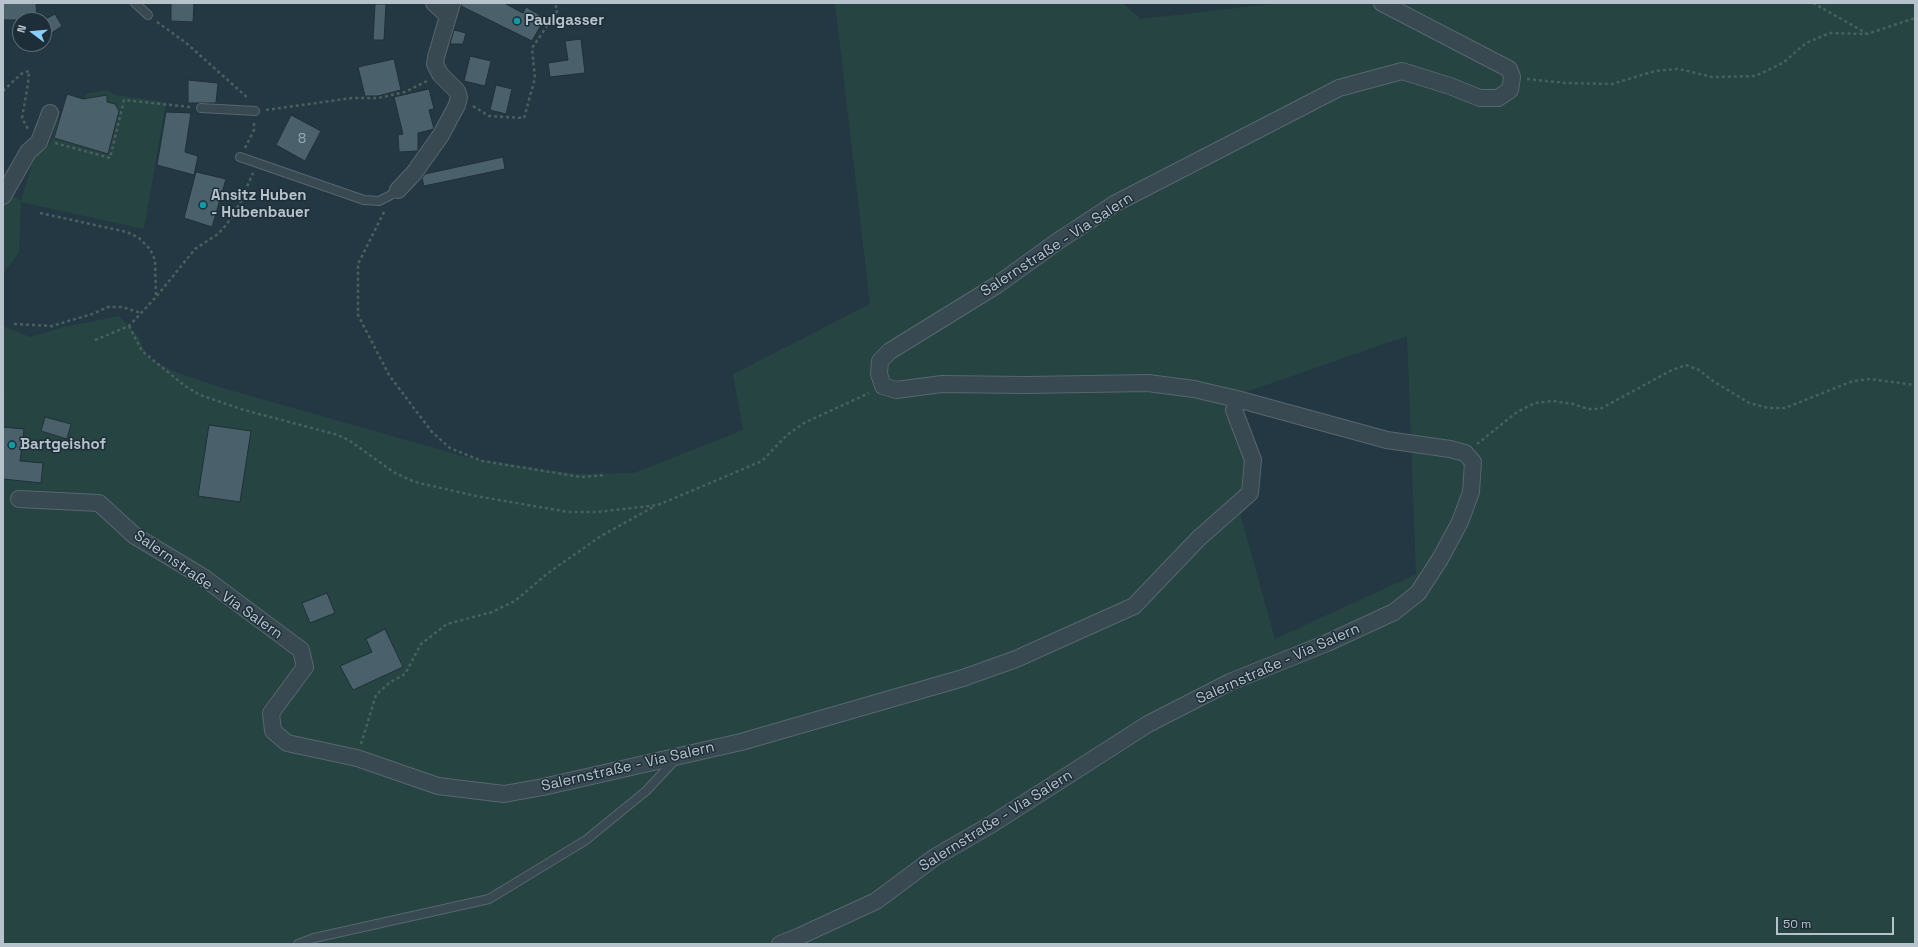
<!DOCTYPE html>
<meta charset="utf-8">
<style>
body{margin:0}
#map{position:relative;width:1918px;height:947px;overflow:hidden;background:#243843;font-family:"Space Grotesk",sans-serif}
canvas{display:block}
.frame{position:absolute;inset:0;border:4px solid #b6c3cc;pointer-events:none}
.north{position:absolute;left:12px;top:12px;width:40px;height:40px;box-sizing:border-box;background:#1e2e38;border:1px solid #5b6a73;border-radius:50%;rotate:286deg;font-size:11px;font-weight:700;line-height:16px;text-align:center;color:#b6c3cc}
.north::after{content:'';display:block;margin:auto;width:14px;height:18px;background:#89cffe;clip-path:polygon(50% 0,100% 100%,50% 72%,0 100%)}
.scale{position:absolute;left:1776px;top:917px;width:118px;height:18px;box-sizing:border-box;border:2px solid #b6c3cc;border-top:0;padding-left:5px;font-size:12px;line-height:14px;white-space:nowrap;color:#b6c3cc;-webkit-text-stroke:3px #1e2e38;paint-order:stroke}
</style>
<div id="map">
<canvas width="1918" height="947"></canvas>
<div class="frame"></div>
<div class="north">N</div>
<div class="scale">50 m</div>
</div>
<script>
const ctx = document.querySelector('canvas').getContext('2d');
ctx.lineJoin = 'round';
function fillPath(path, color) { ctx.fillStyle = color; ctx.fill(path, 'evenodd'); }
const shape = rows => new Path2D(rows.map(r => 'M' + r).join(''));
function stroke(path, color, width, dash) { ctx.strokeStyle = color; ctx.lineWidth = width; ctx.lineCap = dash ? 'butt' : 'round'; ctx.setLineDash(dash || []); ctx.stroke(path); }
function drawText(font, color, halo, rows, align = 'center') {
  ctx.font = font + ' "Space Grotesk",sans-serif'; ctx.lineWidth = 3; ctx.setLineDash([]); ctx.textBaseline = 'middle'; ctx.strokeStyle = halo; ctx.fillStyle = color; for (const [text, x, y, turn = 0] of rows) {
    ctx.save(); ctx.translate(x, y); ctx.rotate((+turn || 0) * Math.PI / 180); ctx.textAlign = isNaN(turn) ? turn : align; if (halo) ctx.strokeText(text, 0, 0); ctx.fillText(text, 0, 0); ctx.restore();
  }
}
fillPath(shape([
 [835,3,1122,3,1141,19,1281,3,1915,3,1915,944,3,944,3,326,30,337,64,327,119,316,138,336,147,357,173,371,216,386,469,458,576,474,634,473,743,430,733,374,870,304],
 [1407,336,1416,574,1275,639,1241,517,1248,455,1235,416,1220,401],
 [106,90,116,95,166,102,144,229,21,202,19,252,3,274,3,190,21,201,35,154,51,142,57,120,75,125,86,94]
]), '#264441');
const building = shape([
 [3,3,36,3,37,20,3,20,3,3],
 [171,3,194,3,193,22,171,21,171,3],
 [461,3,504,3,523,13,526,7,545,18,532,41,461,6,461,3],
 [375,4,386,4,384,40,373,40,375,4],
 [55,14,62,26,44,38,44,20,55,14],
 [454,30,466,33,463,44,450,44,454,30],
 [581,39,585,73,550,77,548,63,568,60,565,41,581,39],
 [470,56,491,61,485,86,464,81,470,56],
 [394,59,401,90,378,96,365,96,358,67,394,59],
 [188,80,218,83,216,103,188,103,188,80],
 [496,85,512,89,506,114,490,110,496,85],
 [429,89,434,109,429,110,434,129,418,133,418,151,399,152,398,135,403,134,394,97,429,89],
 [67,94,83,99,107,95,107,102,115,104,119,111,108,154,54,138,67,94],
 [166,112,191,113,185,152,198,156,194,175,157,165,166,112],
 [291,115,321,131,305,161,276,145,291,115],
 [503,157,505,169,424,186,422,178,425,174,503,157],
 [196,172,226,179,212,227,184,218,196,172],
 [45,417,71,424,67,439,41,431,45,417],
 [209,425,251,431,240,502,198,496,209,425],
 [3,427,24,429,20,461,43,463,41,483,3,479,3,427],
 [327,593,335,613,310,623,302,603,327,593],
 [385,629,403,667,353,690,340,666,372,652,366,639,385,629]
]);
fillPath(building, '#4a606b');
stroke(building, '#20303a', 1);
const service = shape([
 [135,3,148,15],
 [201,108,255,111],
 [240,157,364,200,379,201,389,196,398,190],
 [298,944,314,938,489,899,586,840,646,791,676,759]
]);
const minor = shape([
 [434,3,448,16],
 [398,190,414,173,441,135,457,105,459,97,457,91,440,74,435,64,436,57,452,3],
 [3,196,28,152,39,142,50,113],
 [19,499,99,503,135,536,203,577,301,650,305,667,271,713,273,731,287,743,357,758,438,786,504,794,543,787,741,742,963,678,1016,659,1134,606,1199,538,1250,493,1253,460,1234,410,1237,399],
 [780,944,800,936,876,901,935,857,992,824,1148,724,1230,682,1327,643,1394,612,1418,593,1440,559,1460,522,1471,492,1473,462,1465,453,1450,449,1387,440,1237,399,1194,389,1148,383,1026,385,942,384,896,390,883,386,879,374,880,361,890,351,997,285,1058,241,1116,203,1339,88,1402,71,1450,86,1480,98,1498,98,1510,90,1512,77,1509,69,1382,3]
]);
stroke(service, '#57666f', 10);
stroke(minor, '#57666f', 18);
stroke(shape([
 [1813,3,1866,33],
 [157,22,185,42,249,99],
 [1527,79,1566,83,1612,84,1655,71,1679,69,1712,77,1755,76,1783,63,1806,43,1830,33,1867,34,1915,18],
 [3,91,21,74,29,71,28,84,22,118,28,129],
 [473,106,489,116,524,118,535,78,532,48,558,10,554,3],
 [266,110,352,98,378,98,405,92,427,81],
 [55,143,110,158,124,100,190,107],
 [245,148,254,130,254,123],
 [384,212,358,264,358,315,389,375,432,432,450,448,482,461,581,477,606,475],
 [40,213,127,232,139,238,150,249,155,260,156,297],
 [14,324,52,326,92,314,108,307,122,307,141,313],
 [129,326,142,351,185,386,200,395,244,410,338,435,350,441,395,473,415,482,476,496,568,512,597,512,658,505,762,461,787,435,804,423,869,393],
 [95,340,129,326,156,297,195,249,218,234,227,224,240,203,253,173],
 [3,392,3,393],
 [1477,444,1517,412,1535,403,1553,401,1573,404,1588,409,1600,409,1672,370,1686,365,1699,370,1713,381,1749,403,1768,408,1785,408,1853,381,1870,379,1915,385],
 [361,744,376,695,389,683,405,674,421,644,447,624,492,612,515,601,548,573,601,536,655,506]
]), '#47615f', 2.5, [3, 3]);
stroke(service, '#394952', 8);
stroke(minor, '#394952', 16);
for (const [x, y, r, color] of [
 [517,21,4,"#0f9aa8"],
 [203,205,4,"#0f9aa8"],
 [12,445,4,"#0f9aa8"]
]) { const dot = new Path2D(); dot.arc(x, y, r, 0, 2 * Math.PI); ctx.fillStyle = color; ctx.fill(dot); stroke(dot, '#1e2e38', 1.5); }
drawText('13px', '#9baab4', null, [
 ["8",302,139]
]);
drawText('bold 15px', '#b6c3cc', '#1e2e38', [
 ["Paulgasser",525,21],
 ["Ansitz Huben",211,196],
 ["- Hubenbauer",211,213],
 ["Bartgeishof",20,445]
], 'left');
drawText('15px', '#b6c3cc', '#1e2e38', [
 ["Salernstraße - Via Salern",1057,245,-33],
 ["Salernstraße - Via Salern",208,585,35],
 ["Salernstraße - Via Salern",1278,664,-24],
 ["Salernstraße - Via Salern",628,767,-13],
 ["Salernstraße - Via Salern",996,821,-32]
]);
</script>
